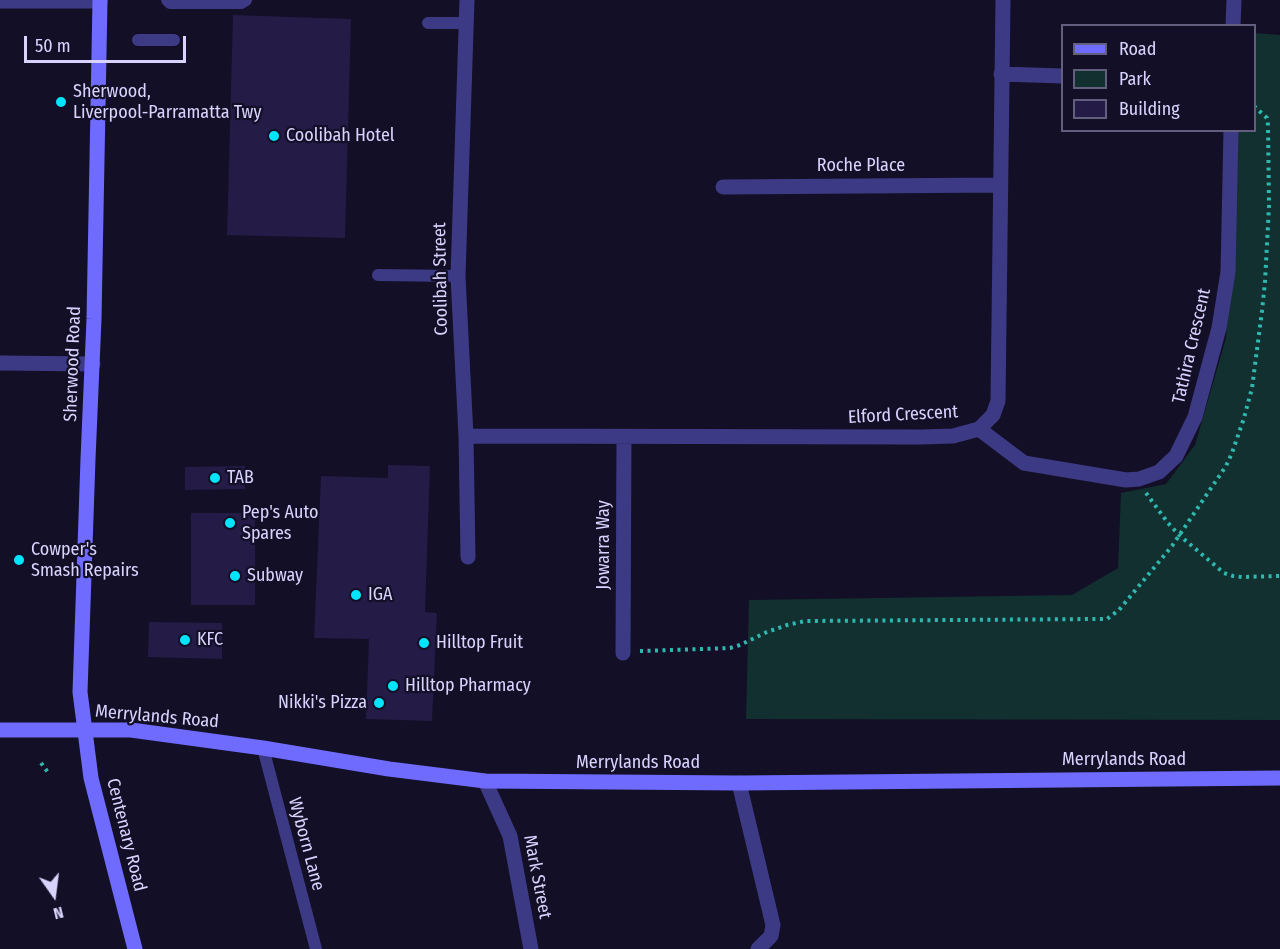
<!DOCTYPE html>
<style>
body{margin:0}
#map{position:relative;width:1280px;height:949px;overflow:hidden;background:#130f26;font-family:"Fira Sans Condensed",sans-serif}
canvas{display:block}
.legend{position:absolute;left:1061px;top:24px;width:195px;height:108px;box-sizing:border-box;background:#130f26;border:2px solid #625e7d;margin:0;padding:8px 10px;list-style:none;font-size:18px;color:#d9d4ff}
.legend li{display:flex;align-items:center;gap:12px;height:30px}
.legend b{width:30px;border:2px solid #625e7d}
.north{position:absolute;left:24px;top:865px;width:60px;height:60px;-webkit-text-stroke:4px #130f26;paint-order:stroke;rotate:166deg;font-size:16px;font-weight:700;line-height:24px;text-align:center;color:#d9d4ff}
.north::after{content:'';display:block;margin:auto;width:21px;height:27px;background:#d9d4ff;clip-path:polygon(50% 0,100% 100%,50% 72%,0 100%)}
.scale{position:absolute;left:24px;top:36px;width:162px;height:27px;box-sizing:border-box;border:3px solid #d9d4ff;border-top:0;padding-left:8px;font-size:18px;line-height:21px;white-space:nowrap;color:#d9d4ff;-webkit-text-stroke:4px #130f26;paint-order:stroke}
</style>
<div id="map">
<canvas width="1280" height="949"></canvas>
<ul class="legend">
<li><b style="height:8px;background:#6f6bff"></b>Road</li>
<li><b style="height:16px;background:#12302f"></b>Park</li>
<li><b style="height:16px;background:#241b47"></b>Building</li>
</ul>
<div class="north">N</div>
<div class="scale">50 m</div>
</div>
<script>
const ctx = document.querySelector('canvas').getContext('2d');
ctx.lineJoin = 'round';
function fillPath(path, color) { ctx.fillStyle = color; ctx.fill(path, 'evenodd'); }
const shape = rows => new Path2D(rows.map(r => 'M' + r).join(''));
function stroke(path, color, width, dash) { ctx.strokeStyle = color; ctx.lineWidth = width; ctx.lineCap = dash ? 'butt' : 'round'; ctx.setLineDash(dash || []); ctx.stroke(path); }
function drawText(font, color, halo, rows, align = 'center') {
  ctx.font = font + ' "Fira Sans Condensed",sans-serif'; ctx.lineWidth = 4.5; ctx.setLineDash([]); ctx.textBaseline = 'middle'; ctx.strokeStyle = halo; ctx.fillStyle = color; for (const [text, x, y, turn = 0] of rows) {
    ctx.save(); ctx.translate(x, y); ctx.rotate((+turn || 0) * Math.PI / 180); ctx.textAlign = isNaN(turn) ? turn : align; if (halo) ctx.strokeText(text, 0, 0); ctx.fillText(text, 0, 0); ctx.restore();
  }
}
fillPath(shape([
 [1255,33,1280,35,1280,720,746,719,749,600,1072,595,1118,568,1121,493,1166,484,1195,445,1226,338,1237,131,1254,130]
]), '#12302f');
fillPath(shape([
 [233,15,351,19,345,238,227,235],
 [388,465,430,466,425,612,437,613,432,721,366,719,369,639,314,638,321,476,388,478],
 [245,466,245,489,185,490,185,467],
 [191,513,255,513,255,605,191,605],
 [149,622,222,623,222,659,148,657]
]), '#241b47');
stroke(shape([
 [1146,493,1168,523,1179,535,1224,573,1233,576,1242,577,1280,576],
 [640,651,730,648,740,645,767,632,787,625,805,621,1098,619,1107,619,1119,610,1172,546,1226,466,1232,453,1244,418,1252,388,1262,311,1265,282,1269,206,1268,125,1267,118,1254,106],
 [41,763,50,775]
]), '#2fb8b0', 4, [3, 4.5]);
stroke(shape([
 [167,0,170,3,241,3,246,0],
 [428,23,466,23],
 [138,40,174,40],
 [378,275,458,276],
 [263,748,316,949]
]), '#3d3a85', 12);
stroke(shape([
 [467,0,458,276,466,436,468,557],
 [0,1,100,1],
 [1233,26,1234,0],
 [1001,74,1062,76],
 [723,187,1000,185],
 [0,363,93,364],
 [979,429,1024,463,1126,480,1139,479,1159,472,1176,456,1195,417,1219,328,1228,272,1231,130],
 [466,436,921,437,953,436,979,429,993,415,998,401,1003,0],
 [623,653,624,437],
 [485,781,510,836,531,949],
 [739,783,773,925,771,936,758,949]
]), '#3d3a85', 15);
stroke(shape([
 [100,0,94,319,88,459,80,692,91,778,135,949],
 [0,730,131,730,263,748,389,769,485,781,739,783,1280,778]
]), '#6f6bff', 15);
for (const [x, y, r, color] of [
 [61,102,6,"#00e5ff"],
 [274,136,6,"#00e5ff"],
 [215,478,6,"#00e5ff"],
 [230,523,6,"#00e5ff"],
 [19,560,6,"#00e5ff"],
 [235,576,6,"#00e5ff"],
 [356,595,6,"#00e5ff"],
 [185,640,6,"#00e5ff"],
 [424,643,6,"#00e5ff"],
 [393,686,6,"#00e5ff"],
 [379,703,6,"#00e5ff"]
]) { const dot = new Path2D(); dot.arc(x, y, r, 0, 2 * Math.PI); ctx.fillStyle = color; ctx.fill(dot); stroke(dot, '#130f26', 2); }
drawText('18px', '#d9d4ff', '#130f26', [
 ["Sherwood,",73,92],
 ["Liverpool-Parramatta Twy",73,113],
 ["Coolibah Hotel",286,136],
 ["TAB",227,478],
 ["Pep's Auto",242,513],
 ["Spares",242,534],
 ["Cowper's",31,550],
 ["Smash Repairs",31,571],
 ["Subway",247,576],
 ["IGA",368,595],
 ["KFC",197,640],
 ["Hilltop Fruit",436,643],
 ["Hilltop Pharmacy",405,686],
 ["Nikki's Pizza",367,703,"right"]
], 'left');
drawText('18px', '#d9d4ff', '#130f26', [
 ["Roche Place",861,166],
 ["Coolibah Street",441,279,-91],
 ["Tathira Crescent",1192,346,-77],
 ["Sherwood Road",73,364,-88],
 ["Elford Crescent",903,415,-3],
 ["Jowarra Way",604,545,-90],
 ["Merrylands Road",157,717,5],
 ["Merrylands Road",1124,760],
 ["Merrylands Road",638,763],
 ["Centenary Road",126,835,76],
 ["Wyborn Lane",306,844,75],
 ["Mark Street",537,877,79]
]);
</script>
